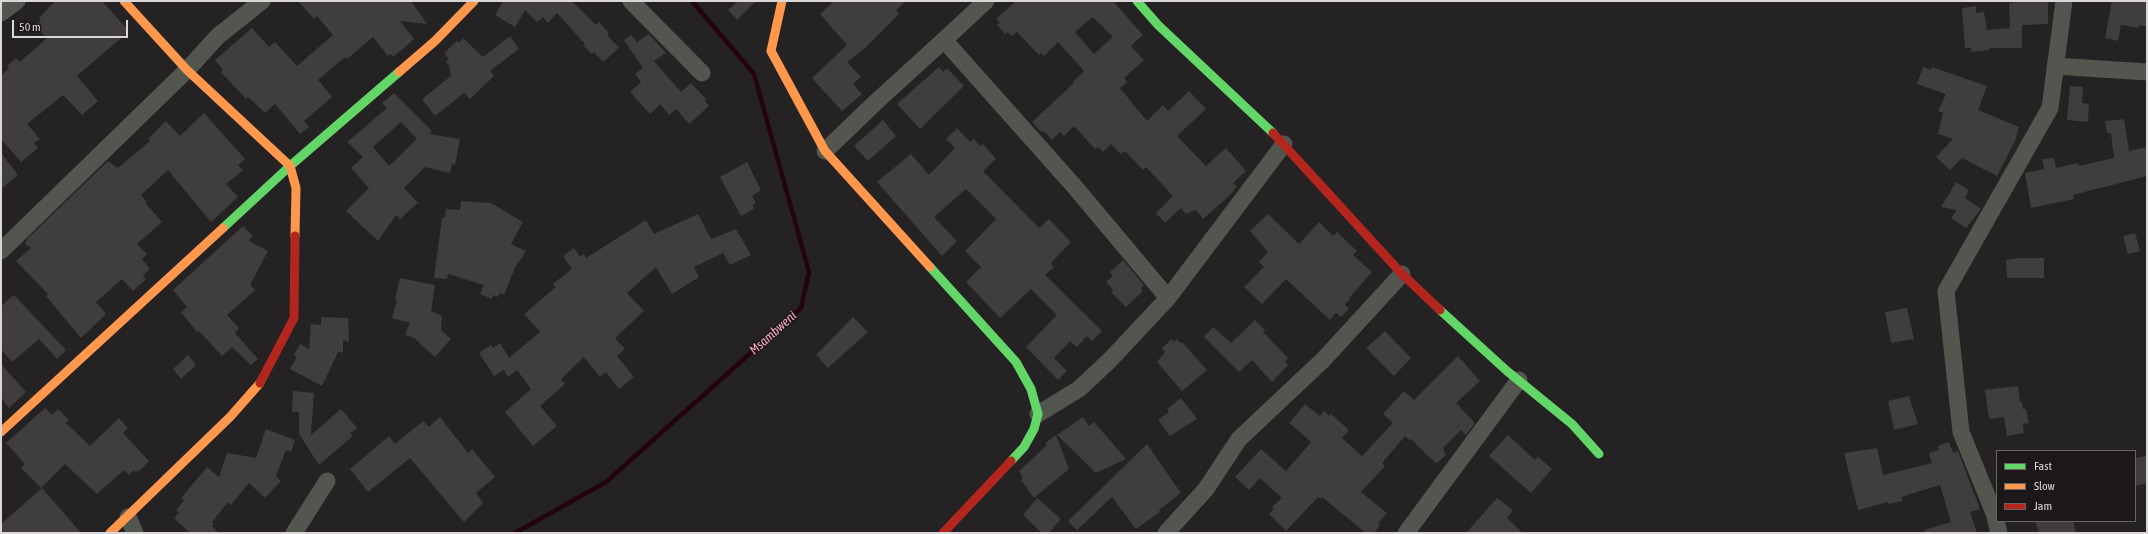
<!DOCTYPE html>
<style>
body{margin:0}
#map{position:relative;width:2148px;height:534px;overflow:hidden;background:#252223;font-family:"Asap Condensed",sans-serif}
canvas{display:block}
.frame{position:absolute;inset:0;border:2px solid #dbd7d8;pointer-events:none}
.legend{position:absolute;left:1996px;top:450px;width:140px;height:72px;box-sizing:border-box;background:#1c1719;border:1px solid #686465;margin:0;padding:5px 7px;list-style:none;font-size:12px;color:#dbd7d8}
.legend li{display:flex;align-items:center;gap:8px;height:20px}
.legend b{width:20px;border:1px solid #686465}
.scale{position:absolute;left:12px;top:20px;width:116px;height:18px;box-sizing:border-box;border:2px solid #dbd7d8;border-top:0;padding-left:5px;font-size:12px;line-height:14px;white-space:nowrap;color:#dbd7d8;-webkit-text-stroke:3px #1c1719;paint-order:stroke}
</style>
<div id="map">
<canvas width="2148" height="534"></canvas>
<div class="frame"></div>
<ul class="legend">
<li><b style="height:5px;background:#63d668"></b>Fast</li>
<li><b style="height:5px;background:#ff974d"></b>Slow</li>
<li><b style="height:5px;background:#b3261e"></b>Jam</li>
</ul>
<div class="scale">50 m</div>
</div>
<script>
const ctx = document.querySelector('canvas').getContext('2d');
ctx.lineJoin = 'round';
const shape = rows => new Path2D(rows.map(r => 'M' + r).join(''));
function stroke(path, color, width, dash) { ctx.strokeStyle = color; ctx.lineWidth = width; ctx.lineCap = dash ? 'butt' : 'round'; ctx.setLineDash(dash || []); ctx.stroke(path); }
function fillPath(path, color) { ctx.fillStyle = color; ctx.fill(path, 'evenodd'); }
function drawText(font, color, halo, rows, align = 'center') {
  ctx.font = font + ' "Asap Condensed",sans-serif'; ctx.lineWidth = 3; ctx.setLineDash([]); ctx.textBaseline = 'middle'; ctx.strokeStyle = halo; ctx.fillStyle = color; for (const [text, x, y, turn = 0] of rows) {
    ctx.save(); ctx.translate(x, y); ctx.rotate((+turn || 0) * Math.PI / 180); ctx.textAlign = isNaN(turn) ? turn : align; if (halo) ctx.strokeText(text, 0, 0); ctx.fillText(text, 0, 0); ctx.restore();
  }
}
stroke(shape([
 [515,533,606,482,801,308,809,272,754,74,692,1]
]), '#240310', 4.5);
fillPath(shape([
 [55,1,102,1,129,31,77,76,98,101,82,115,63,95,27,124,40,139,34,143,38,148,21,162,1,139,1,76,9,68,7,66,16,58,20,62,47,38,35,26,41,20,39,18],
 [298,1,411,1,427,24,400,21,414,39,393,57,390,54,388,56,373,37,347,59,345,57,318,80,332,97,304,121,309,127,300,134,275,104,265,113,248,97,246,99,221,72,223,70,215,60,252,28,269,47,275,42,297,66,333,35,317,16,314,19],
 [503,1,572,1,596,25,599,22,609,33,607,35,619,48,603,62,594,52,592,54,583,45,585,44,557,13,548,23,543,17,537,22,525,10,515,27,495,15],
 [738,1,756,1,737,20,728,10],
 [834,1,906,1,896,10,899,14,865,48,847,62,861,77,853,84,862,94,842,111,812,78,847,45,820,14],
 [1016,1,1113,1,1143,35,1131,46,1144,60,1124,78,1127,82,1120,88,1147,121,1163,105,1168,111,1189,91,1206,109,1177,136,1206,166,1226,148,1246,171,1233,183,1237,186,1231,194,1203,219,1196,210,1186,214,1181,208,1165,223,1156,213,1173,196,1146,167,1143,170,1125,151,1121,154,1111,144,1103,152,1098,147,1095,149,1074,126,1064,136,1060,132,1052,140,1045,132,1041,132,1032,122,1074,83,1073,82,1084,71,1058,42,1044,56,1041,53,1039,55,1017,32,1012,36,1008,32,1005,34,997,25,1000,23,996,19],
 [1093,17,1113,37,1094,54,1075,32],
 [2025,1,2048,1,2048,24,2022,25,2022,48,1989,48,1989,50,1970,52,1972,48,1965,48,1962,8,1976,6,1976,13,1984,12,1987,30,2010,28,2009,3],
 [2112,1,2147,1,2147,26,2139,25,2139,28,2121,25,2118,41,2105,38],
 [649,34,666,53,654,61,681,92,691,83,706,99,705,101,709,106,689,124,676,109,669,115,660,104,650,114,630,92,641,82,635,74,643,68,624,40,631,35,637,42],
 [510,36,519,49,490,71,494,76,470,99,464,93,435,116,422,99,451,76,449,65,446,62,449,59,444,53,457,41,459,43,463,38,483,57],
 [939,67,943,72,947,68,964,86,920,129,897,104],
 [1923,67,1931,70,1932,67,1987,86,1978,110,2019,127,2015,141,1997,176,1962,158,1950,170,1936,157,1953,139,1938,134,1943,113,1938,111,1946,94,1917,84],
 [2070,86,2083,87,2082,103,2089,104,2088,122,2067,120],
 [394,93,432,131,429,134,460,139,455,165,452,164,450,173,425,167,404,188,418,203,400,219,396,215,378,241,346,211,369,188,351,168,363,157,347,142,387,108,382,103],
 [401,122,417,139,389,166,373,147],
 [204,113,245,159,238,165,243,170,226,184,238,197,211,222,168,170,141,195,147,202,145,203,162,222,137,244,147,254,142,259,150,269,143,275,146,279,133,291,122,279,96,302,106,314,81,338,46,296,48,294,16,261,31,248,25,244,27,239,108,161,118,168,150,141,148,139,166,121,180,136],
 [2124,119,2129,151,2147,147,2147,176,2073,195,2074,199,2031,208,2025,173,2044,169,2042,159,2054,158,2056,168,2078,163,2079,166,2114,158,2111,133,2107,133,2105,121],
 [883,120,896,136,868,161,854,146],
 [957,128,970,142,974,139,980,146,983,144,996,159,983,171,1039,228,1049,219,1071,242,1051,263,1054,267,1045,275,1102,331,1092,341,1087,336,1077,347,1070,341,1054,358,1067,371,1058,380,1026,347,1057,315,1031,289,1000,318,966,282,981,267,965,251,996,219,966,189,934,217,957,241,942,256,877,182,911,154,929,175,955,148,946,139],
 [1,153,18,175,1,189],
 [747,162,761,190,752,196,756,203,753,205,754,209,741,216,720,177],
 [1956,182,1969,190,1965,198,1981,209,1966,228,1951,218,1957,210,1941,207],
 [461,201,491,203,523,222,511,244,526,251,515,268,504,295,500,293,498,297,493,295,492,299,480,294,484,285,448,274,447,279,434,278,442,218,445,218,446,209,460,210],
 [698,214,711,239,736,229,751,255,730,265,723,253,694,267,699,277,672,294,656,267,627,293,644,311,615,338,625,349,617,356,634,377,619,389,606,372,600,377,584,357,561,379,565,384,540,406,557,426,533,446,505,412,531,389,517,370,508,377,504,370,494,376,479,353,491,345,493,348,500,343,509,358,540,332,524,314,556,287,553,284,572,269,563,256,574,248,580,257,584,254,586,258,646,220,654,234],
 [1268,214,1299,244,1319,222,1333,236,1337,232,1357,251,1353,255,1372,272,1349,298,1350,299,1345,304,1349,309,1341,317,1336,313,1330,320,1286,279,1262,304,1244,287,1264,267,1259,262,1268,252,1250,231],
 [243,226,253,236,249,241,268,251,250,285,255,290,227,315,239,328,235,333,258,359,251,365,232,347,222,356,199,331,197,332,181,312,187,307,173,290],
 [2135,233,2140,251,2128,254,2123,236],
 [2020,258,2044,258,2044,278,2007,278,2006,260],
 [1123,260,1144,285,1141,288,1143,291,1126,307,1111,292,1113,290,1106,282,1113,276,1110,272],
 [400,278,435,285,431,311,442,316,441,330,451,339,435,357,414,338,405,335,410,323,392,318,397,300,395,299],
 [14,295,66,350,57,359,39,339,12,362,1,349,1,306],
 [1907,308,1914,339,1891,343,1885,312],
 [321,317,348,318,349,342,343,340,343,352,338,352,322,386,290,369,297,357,294,355,300,344,309,349,311,324,321,325],
 [853,317,868,332,828,368,816,355],
 [1255,320,1265,330,1263,332,1288,358,1285,361,1288,365,1272,382,1252,360,1239,372,1204,337,1213,327,1231,343],
 [1385,331,1411,358,1394,376,1366,348],
 [1172,339,1174,342,1177,339,1180,343,1182,342,1207,370,1182,391,1157,362,1165,352,1162,348],
 [188,355,196,365,181,379,173,369],
 [1458,356,1480,381,1456,403,1475,423,1466,435,1461,430,1443,448,1446,455,1437,463,1431,459,1411,439,1409,440,1405,436,1382,463,1385,466,1361,492,1387,513,1378,524,1380,525,1374,533,1366,533,1322,497,1321,499,1318,497,1286,531,1269,514,1274,509,1272,507,1282,498,1260,478,1249,490,1235,477,1261,449,1286,471,1311,442,1289,423,1305,404,1320,416,1324,411,1329,416,1331,414,1349,430,1342,438,1362,456,1393,423,1383,414,1404,391,1414,400],
 [1,364,26,392,9,408,1,398],
 [2018,386,2020,402,2022,402,2023,409,2026,409,2029,423,2023,424,2024,433,2007,436,2004,417,1989,419,1985,390],
 [293,391,314,393,311,435,341,409,357,428,350,433,353,436,319,465,299,434,299,412,292,412],
 [1909,396,1918,424,1894,430,1888,401],
 [1181,398,1197,419,1170,436,1158,420,1169,412,1167,409],
 [45,408,52,415,58,409,69,420,66,423,90,446,119,418,128,428,123,433,149,461,140,470,135,472,134,470,129,475,124,470,97,494,65,464,41,488,21,468,25,464,6,443],
 [440,417,468,453,472,449,495,477,476,493,483,503,464,522,410,458,368,492,350,469,389,436,395,444,423,421,429,427],
 [1083,417,1089,426,1094,422,1126,459,1096,473,1057,435],
 [266,429,295,440,291,452,286,450,276,476,281,481,265,498,249,483,231,505,228,502,212,522,214,524,212,526,219,533,190,533,174,518,179,513,176,510,184,500,181,498,207,467,219,477,227,453,256,458],
 [1056,435,1069,469,1034,498,1021,480,1023,478,1019,471,1047,445,1045,443],
 [1508,435,1535,460,1538,457,1552,469,1531,493,1489,456],
 [1949,442,1953,453,1958,451,1980,509,1970,512,1977,533,1925,533,1924,530,1951,522,1940,485,1901,497,1903,501,1889,504,1888,502,1858,510,1844,453,1877,448,1883,475,1932,463,1929,453,1939,450,1938,446],
 [1147,444,1181,493,1159,510,1160,512,1136,529,1112,497,1077,530,1068,521],
 [2147,456,2147,483,2135,486,2135,458],
 [42,488,81,533,1,533,1,524],
 [1037,498,1061,519,1049,533,1042,533,1023,515],
 [1497,498,1513,510,1507,518,1523,533,1466,533],
 [2035,521,2073,521,2076,533,2039,533]
]), '#3f3d3e');
stroke(shape([
 [631,1,702,73],
 [1,13,17,1],
 [944,40,986,1],
 [2055,66,2147,72],
 [825,151,877,101,944,40,1074,186,1168,298],
 [1,251,187,70,218,36,262,1],
 [1038,414,1079,389,1110,360,1168,298,1284,144],
 [128,517,135,533],
 [294,533,327,481],
 [1166,533,1206,489,1239,439,1323,360,1402,274],
 [1406,533,1519,380],
 [1999,533,1994,513,1961,432,1946,291,2050,108,2064,1]
]), '#52564f', 17);
stroke(shape([
 [1137,1,1158,25,1273,133],
 [223,228,290,166,399,72],
 [930,267,1016,362,1031,389,1038,414,1034,429,1024,447,1011,461],
 [1440,310,1507,371,1572,424,1599,454]
]), '#63d668', 9);
stroke(shape([
 [124,1,187,70,290,166,296,188,295,236],
 [782,1,771,51,825,151,930,267],
 [399,72,435,41,474,1],
 [1,432,223,228],
 [110,533,230,417,260,383]
]), '#ff974d', 9);
stroke(shape([
 [1273,133,1402,274,1440,310],
 [260,383,294,318,295,236],
 [943,533,1011,461]
]), '#b3261e', 9);
drawText('italic 13px', '#fcacc6', '#1c1719', [
 ["Msambweni",773,333,-42]
]);
</script>
